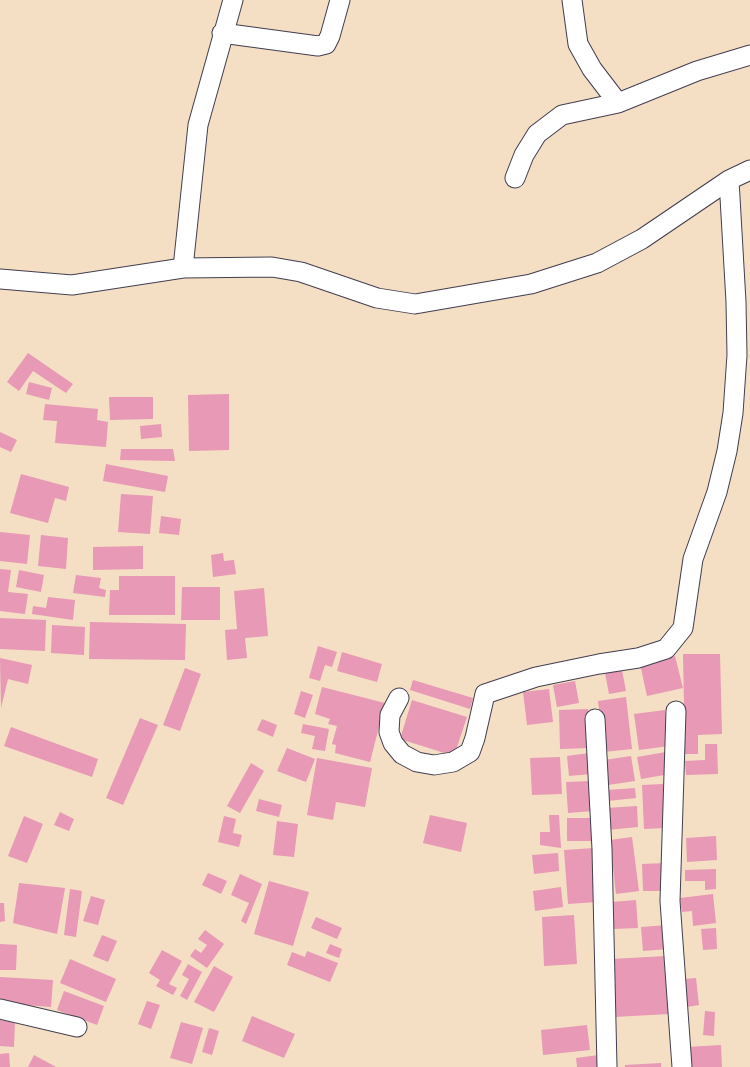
<!DOCTYPE html>
<style>
body{margin:0}
canvas{display:block;background:#f4dec4}
</style>
<canvas width="750" height="1067"></canvas>
<script>
const ctx = document.querySelector('canvas').getContext('2d');
ctx.lineJoin = 'round';
function fillPath(path, color) { ctx.fillStyle = color; ctx.fill(path, 'evenodd'); }
const shape = rows => new Path2D(rows.map(r => 'M' + r).join(''));
function stroke(path, color, width, dash) { ctx.strokeStyle = color; ctx.lineWidth = width; ctx.lineCap = dash ? 'butt' : 'round'; ctx.setLineDash(dash || []); ctx.stroke(path); }
fillPath(shape([
 [28,353,73,384,66,393,33,371,19,391,7,382],
 [29,382,52,388,49,400,26,394],
 [229,394,229,450,189,451,188,395],
 [109,397,153,397,153,419,110,420],
 [45,404,98,409,97,420,108,422,106,447,55,443,57,421,43,420],
 [161,424,162,437,141,439,140,426],
 [0,432,17,440,11,452,0,447],
 [121,449,173,449,175,461,120,460],
 [106,464,168,476,165,492,103,481],
 [21,474,69,487,66,501,55,498,48,523,10,513],
 [121,494,153,496,150,534,118,532],
 [161,516,181,519,179,535,159,533],
 [0,532,30,535,27,564,0,561],
 [41,535,68,538,66,569,38,566],
 [143,546,143,569,93,570,93,547],
 [223,553,224,561,234,560,236,574,213,577,211,555],
 [0,569,11,570,8,592,28,594,25,614,0,611],
 [19,570,44,575,41,592,16,587],
 [76,575,101,578,99,588,106,590,105,597,73,593],
 [119,576,175,576,175,615,109,615,110,590,119,590],
 [182,587,220,587,220,620,181,620],
 [264,588,268,636,245,638,247,658,227,660,225,630,237,629,234,591],
 [48,597,75,600,73,620,32,614,33,606,46,608],
 [0,618,46,620,45,651,0,649],
 [90,622,186,624,185,660,89,659],
 [52,625,85,627,84,655,51,653],
 [318,646,337,652,332,667,325,665,320,681,309,678],
 [342,652,382,664,377,682,337,671],
 [683,654,720,654,722,734,698,735,698,754,685,754],
 [675,656,683,688,647,696,640,664],
 [0,658,32,665,28,684,8,679,1,708],
 [185,668,201,674,180,731,163,725],
 [622,670,626,691,609,694,605,673],
 [413,680,473,698,470,709,410,690],
 [575,681,579,703,557,707,553,685],
 [322,687,385,703,370,762,335,753,336,745,332,744,337,726,328,724,330,719,315,714],
 [549,689,553,722,527,725,523,692],
 [301,691,313,695,305,718,294,714],
 [626,697,632,749,604,752,598,701],
 [412,700,467,717,454,756,400,739],
 [588,709,590,748,560,749,559,710],
 [665,710,669,746,639,750,634,714],
 [140,718,158,725,123,805,106,798],
 [262,719,277,725,273,737,257,730],
 [303,724,329,729,325,751,312,749,315,736,301,733],
 [11,727,98,759,92,777,4,746],
 [705,744,717,744,718,774,686,775,685,761,705,760],
 [287,748,315,759,306,782,277,771],
 [666,752,670,774,641,779,637,757],
 [589,753,591,774,569,776,567,756],
 [631,756,635,781,608,785,604,760],
 [560,757,562,794,532,795,530,758],
 [317,758,372,768,365,807,336,802,333,820,307,815],
 [251,763,264,771,240,813,227,806],
 [591,781,593,811,568,813,566,782],
 [663,784,665,828,644,829,642,785],
 [635,788,636,798,608,801,607,790],
 [259,799,282,805,279,817,256,811],
 [637,806,638,827,607,830,606,808],
 [60,812,74,819,69,831,54,825],
 [430,815,467,823,461,852,423,843],
 [549,815,559,815,561,848,540,845,540,832,550,832],
 [24,816,43,824,27,863,8,856],
 [224,816,236,819,233,833,242,835,239,847,218,842],
 [567,818,593,818,593,841,567,841],
 [277,821,298,824,294,857,273,855],
 [716,836,717,860,687,862,686,838],
 [632,837,639,891,616,894,610,840],
 [594,848,597,902,568,904,564,850],
 [558,853,559,871,534,874,532,855],
 [665,863,666,891,643,891,642,864],
 [716,869,716,889,705,890,705,881,685,881,685,870],
 [208,873,227,881,221,894,202,885],
 [240,874,262,884,246,924,241,921,249,903,231,895],
 [269,881,309,892,293,946,254,934],
 [19,883,65,888,57,934,13,923],
 [561,887,563,907,535,911,533,891],
 [70,889,82,891,76,937,64,935],
 [713,894,716,923,693,926,692,911,682,912,680,898],
 [91,896,105,900,98,925,83,921],
 [636,900,638,928,613,929,611,902],
 [0,903,4,903,5,921,0,922],
 [574,915,577,964,544,966,542,917],
 [316,917,342,928,337,939,311,928],
 [667,925,669,949,643,951,641,927],
 [716,928,717,949,703,950,701,929],
 [205,930,224,944,207,968,190,956,195,949,201,953,207,945,198,939],
 [102,935,117,941,108,962,93,956],
 [0,944,17,945,16,970,0,970],
 [330,944,342,949,339,958,326,953],
 [162,950,182,961,169,984,177,988,173,995,156,986,160,980,149,973],
 [307,951,338,963,330,982,287,965,292,952,305,957],
 [666,956,669,1014,614,1017,611,959],
 [70,959,116,979,106,1002,60,983],
 [188,964,202,972,187,1000,180,996,189,979,182,975],
 [214,966,233,977,214,1012,194,1002],
 [0,977,53,980,51,1007,0,1003],
 [696,978,699,1005,687,1007,684,979],
 [64,991,104,1006,97,1025,57,1010],
 [147,1001,160,1005,151,1029,138,1024],
 [705,1011,715,1012,714,1036,703,1035],
 [252,1016,295,1034,284,1058,242,1041],
 [0,1020,15,1021,14,1047,0,1046],
 [181,1022,203,1028,192,1064,170,1058],
 [587,1025,590,1050,543,1055,541,1030],
 [209,1028,219,1031,212,1055,202,1052],
 [721,1045,722,1067,688,1067,687,1047],
 [9,1053,10,1067,0,1067,0,1054],
 [34,1055,56,1067,28,1067],
 [599,1055,601,1067,577,1067,576,1058],
 [661,1063,661,1067,625,1067,625,1065]
]), '#e799b5');
const street = shape([
 [572,0,578,44,592,69,618,103],
 [222,33,318,46,326,44,330,36,340,0],
 [515,178,524,155,537,134,562,115,618,103,697,71,750,55],
 [183,268,198,125,233,0],
 [0,279,72,285,183,268,272,267,301,272,377,298,415,304,531,284,597,263,642,239,729,180,750,170],
 [399,698,390,715,389,732,393,743,402,754,417,762,434,765,453,762,470,752,475,738,485,694,536,677,599,664,638,658,666,649,683,628,693,559,717,492,727,451,733,413,737,355,736,302,729,180],
 [676,711,670,901,682,1067],
 [595,719,602,849,607,1067],
 [0,1009,77,1027]
]);
stroke(street, '#423e50', 21);
stroke(street, '#fff', 19);
</script>
